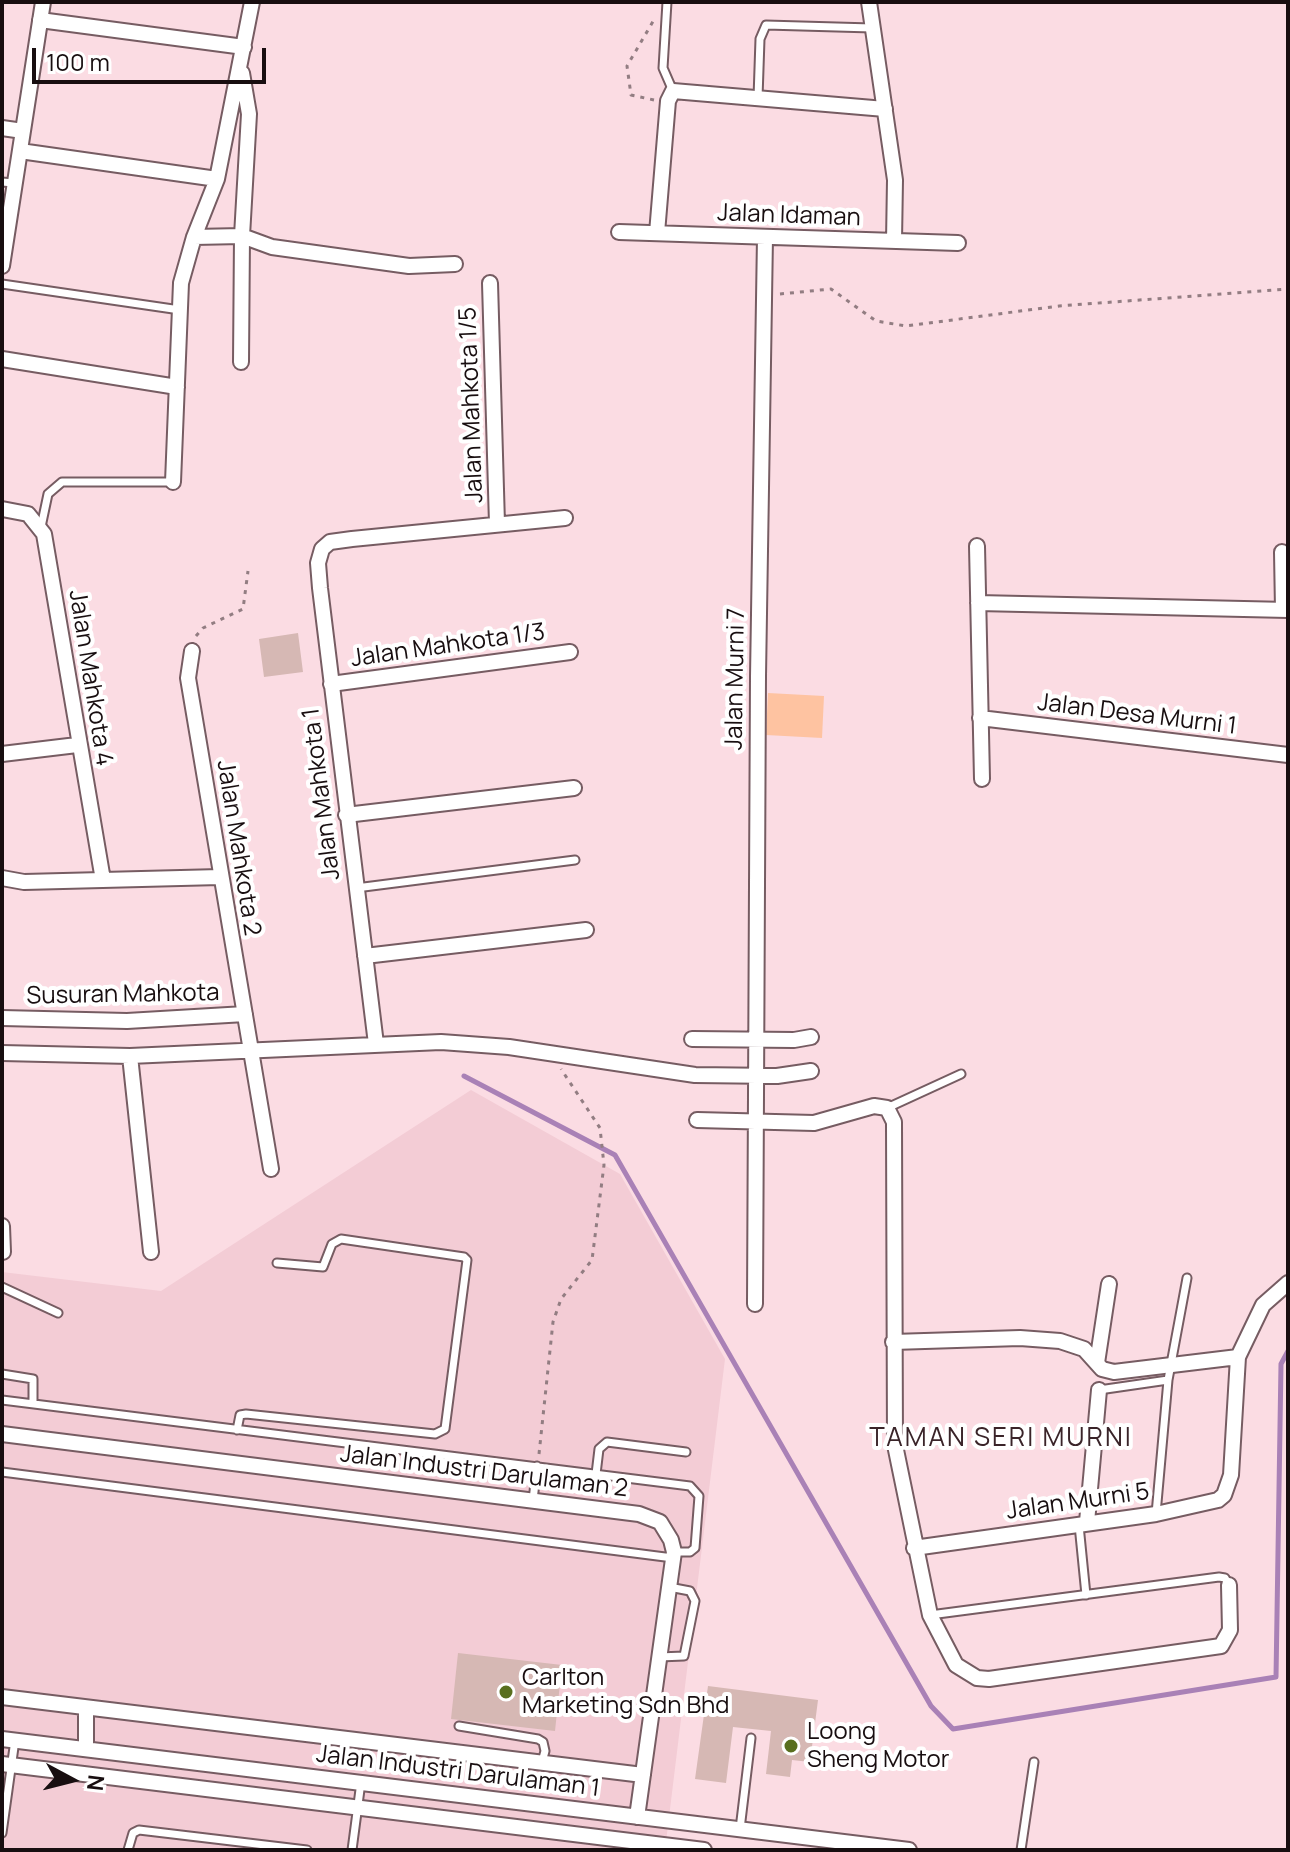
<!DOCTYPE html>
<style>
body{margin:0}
#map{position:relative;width:1290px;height:1852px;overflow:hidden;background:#fbdce3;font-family:Manrope,sans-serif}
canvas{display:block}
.frame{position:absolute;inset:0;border:4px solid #180e10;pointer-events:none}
.north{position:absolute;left:32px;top:1740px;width:80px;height:80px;-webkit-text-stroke:6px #fff;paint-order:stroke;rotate:97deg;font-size:22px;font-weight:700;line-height:32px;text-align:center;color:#180e10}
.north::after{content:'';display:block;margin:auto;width:28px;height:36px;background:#180e10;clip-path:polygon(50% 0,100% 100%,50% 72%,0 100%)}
.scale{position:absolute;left:32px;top:48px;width:234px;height:36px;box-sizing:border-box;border:4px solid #180e10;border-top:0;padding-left:10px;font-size:24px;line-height:28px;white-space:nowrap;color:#180e10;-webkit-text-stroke:6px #fff;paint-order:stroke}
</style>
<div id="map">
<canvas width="1290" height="1852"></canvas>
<div class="frame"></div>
<div class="north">N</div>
<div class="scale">100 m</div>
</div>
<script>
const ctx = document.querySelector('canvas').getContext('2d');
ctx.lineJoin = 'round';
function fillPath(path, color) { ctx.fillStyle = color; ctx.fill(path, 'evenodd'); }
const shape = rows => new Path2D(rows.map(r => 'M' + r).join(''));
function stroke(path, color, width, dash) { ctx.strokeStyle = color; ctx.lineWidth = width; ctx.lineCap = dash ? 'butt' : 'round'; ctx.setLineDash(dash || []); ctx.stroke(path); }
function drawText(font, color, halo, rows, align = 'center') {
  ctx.font = font + ' Manrope,sans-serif'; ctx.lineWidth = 8; ctx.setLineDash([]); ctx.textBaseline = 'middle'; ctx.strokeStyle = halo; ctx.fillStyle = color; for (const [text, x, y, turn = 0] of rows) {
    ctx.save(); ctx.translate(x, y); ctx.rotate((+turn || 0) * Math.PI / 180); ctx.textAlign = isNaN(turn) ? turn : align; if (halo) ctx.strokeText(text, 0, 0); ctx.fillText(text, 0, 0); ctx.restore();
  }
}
fillPath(shape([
 [471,1090,620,1174,725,1359,665,1850,2,1850,2,1272,161,1291]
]), '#f3ccd5');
fillPath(shape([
 [768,693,824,696,822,738,766,735]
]), '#fec3a1');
stroke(shape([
 [464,1076,615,1155,931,1706,953,1729,1276,1677,1281,1364,1288,1351]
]), '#a981b6', 5);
fillPath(shape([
 [298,633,303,672,264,677,259,639],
 [458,1653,562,1665,555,1731,451,1719],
 [708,1686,818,1700,810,1762,792,1760,790,1777,766,1774,771,1731,733,1727,726,1783,695,1779]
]), '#d6b8b4');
const service = shape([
 [667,2,663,68,673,91],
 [758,98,760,39,766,25,872,28],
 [2,182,14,183],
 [2,284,180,310],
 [41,527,48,494,62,482,173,482],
 [356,888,575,860],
 [887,1108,961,1074],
 [2,1287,58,1313],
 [2,1374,33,1379,33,1403],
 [1099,1390,1168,1380],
 [2,1400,690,1486,699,1496,695,1548,690,1552,675,1552],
 [237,1430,240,1415,246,1414,435,1434,445,1429,467,1260,464,1257,341,1239,332,1244,323,1267,277,1263],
 [2,1472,673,1558],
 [596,1474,599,1449,607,1442,686,1452],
 [533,1500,537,1466],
 [1156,1514,1168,1380,1187,1278],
 [1079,1525,1086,1595],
 [930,1615,1219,1577,1225,1578,1229,1585],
 [659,1657,684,1656,695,1601,690,1591,669,1587],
 [459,1726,538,1739,543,1742,545,1751,542,1762],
 [740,1829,751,1738],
 [2,1833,15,1740],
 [128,1850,133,1833,139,1830,307,1850],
 [352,1850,361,1782],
 [1021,1850,1034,1762]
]);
const minor = shape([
 [869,2,895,180,894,241],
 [40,20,244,47],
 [2,128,23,131],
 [20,151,217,179],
 [619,232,958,243],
 [657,233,668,101,673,91,885,109],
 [194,237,242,236,272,247,409,266,455,264],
 [2,266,43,2],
 [490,283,497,524],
 [2,359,177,387],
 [241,362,242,236,249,114,242,73],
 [173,482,181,283,194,237,217,179,252,2],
 [2,509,28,514,44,534,103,880],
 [977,546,982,779],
 [1282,552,1283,610],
 [978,603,1288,610],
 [192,651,188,678,271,1169],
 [331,684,570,652],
 [980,718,1288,755],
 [2,754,77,745],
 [346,815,574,788],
 [2,878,24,882,220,877],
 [365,956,586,930],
 [2,1018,127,1021,245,1014],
 [692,1039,794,1040,811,1037],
 [376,1044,320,588,318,563,322,549,330,542,352,539,565,518],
 [2,1053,130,1056,441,1042,509,1047,695,1075,777,1076,811,1071],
 [130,1056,151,1252],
 [697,1120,814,1123,874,1106,887,1108,894,1122,895,1445,930,1615,956,1665,977,1678,989,1679,1221,1646,1230,1630,1229,1585],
 [2,1226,3,1252],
 [755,1304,758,676,765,237],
 [893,1342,1020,1338,1060,1341,1084,1349,1102,1369,1114,1372,1238,1357],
 [1097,1363,1109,1284],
 [2,1434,639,1514,660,1522,671,1540,674,1552,637,1817],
 [1087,1522,1099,1390],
 [914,1548,1156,1514,1218,1500,1224,1495,1231,1475,1238,1357,1263,1305,1288,1283],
 [2,1697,643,1775],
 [86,1708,86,1749],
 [2,1739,909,1850],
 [2,1764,704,1850]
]);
stroke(service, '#765c62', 11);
stroke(minor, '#765c62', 18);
stroke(shape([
 [654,100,631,95,627,66,655,18],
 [780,294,831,289,876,321,906,326,1059,306,1288,289],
 [196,636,203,628,243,609,248,571],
 [539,1454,553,1322,561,1299,592,1260,604,1165,600,1128,561,1069]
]), '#927d82', 3, [4, 6]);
stroke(service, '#fff', 7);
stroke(minor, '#fff', 14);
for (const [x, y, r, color] of [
 [506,1692,8,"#596f1f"],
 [791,1746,8,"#596f1f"]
]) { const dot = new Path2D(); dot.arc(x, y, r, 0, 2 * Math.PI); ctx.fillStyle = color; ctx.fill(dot); stroke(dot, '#fff', 3); }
drawText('24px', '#180e10', '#fff', [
 ["Jalan Idaman",789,216,2],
 ["Jalan Mahkota 1/5",472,405,-92],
 ["Jalan Mahkota 1/3",448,646,-8],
 ["Jalan Mahkota 4",90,678,81],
 ["Jalan Murni 7",736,679,-89],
 ["Jalan Desa Murni 1",1137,715,7],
 ["Jalan Mahkota 1",322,794,-97],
 ["Jalan Mahkota 2",238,848,81],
 ["Susuran Mahkota",123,995,-1],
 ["Jalan Industri Darulaman 2",484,1472,7],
 ["Jalan Murni 5",1078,1502,-8],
 ["Jalan Industri Darulaman 1",458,1772,7]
]);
drawText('24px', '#180e10', '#fff', [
 ["Carlton",522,1678],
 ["Marketing Sdn Bhd",522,1706],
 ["Loong",807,1732],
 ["Sheng Motor",807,1760]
], 'left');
ctx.letterSpacing = '2px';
drawText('26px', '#3a2429', '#fff', [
 ["TAMAN SERI MURNI",1001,1439]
]);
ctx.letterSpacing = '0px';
</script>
